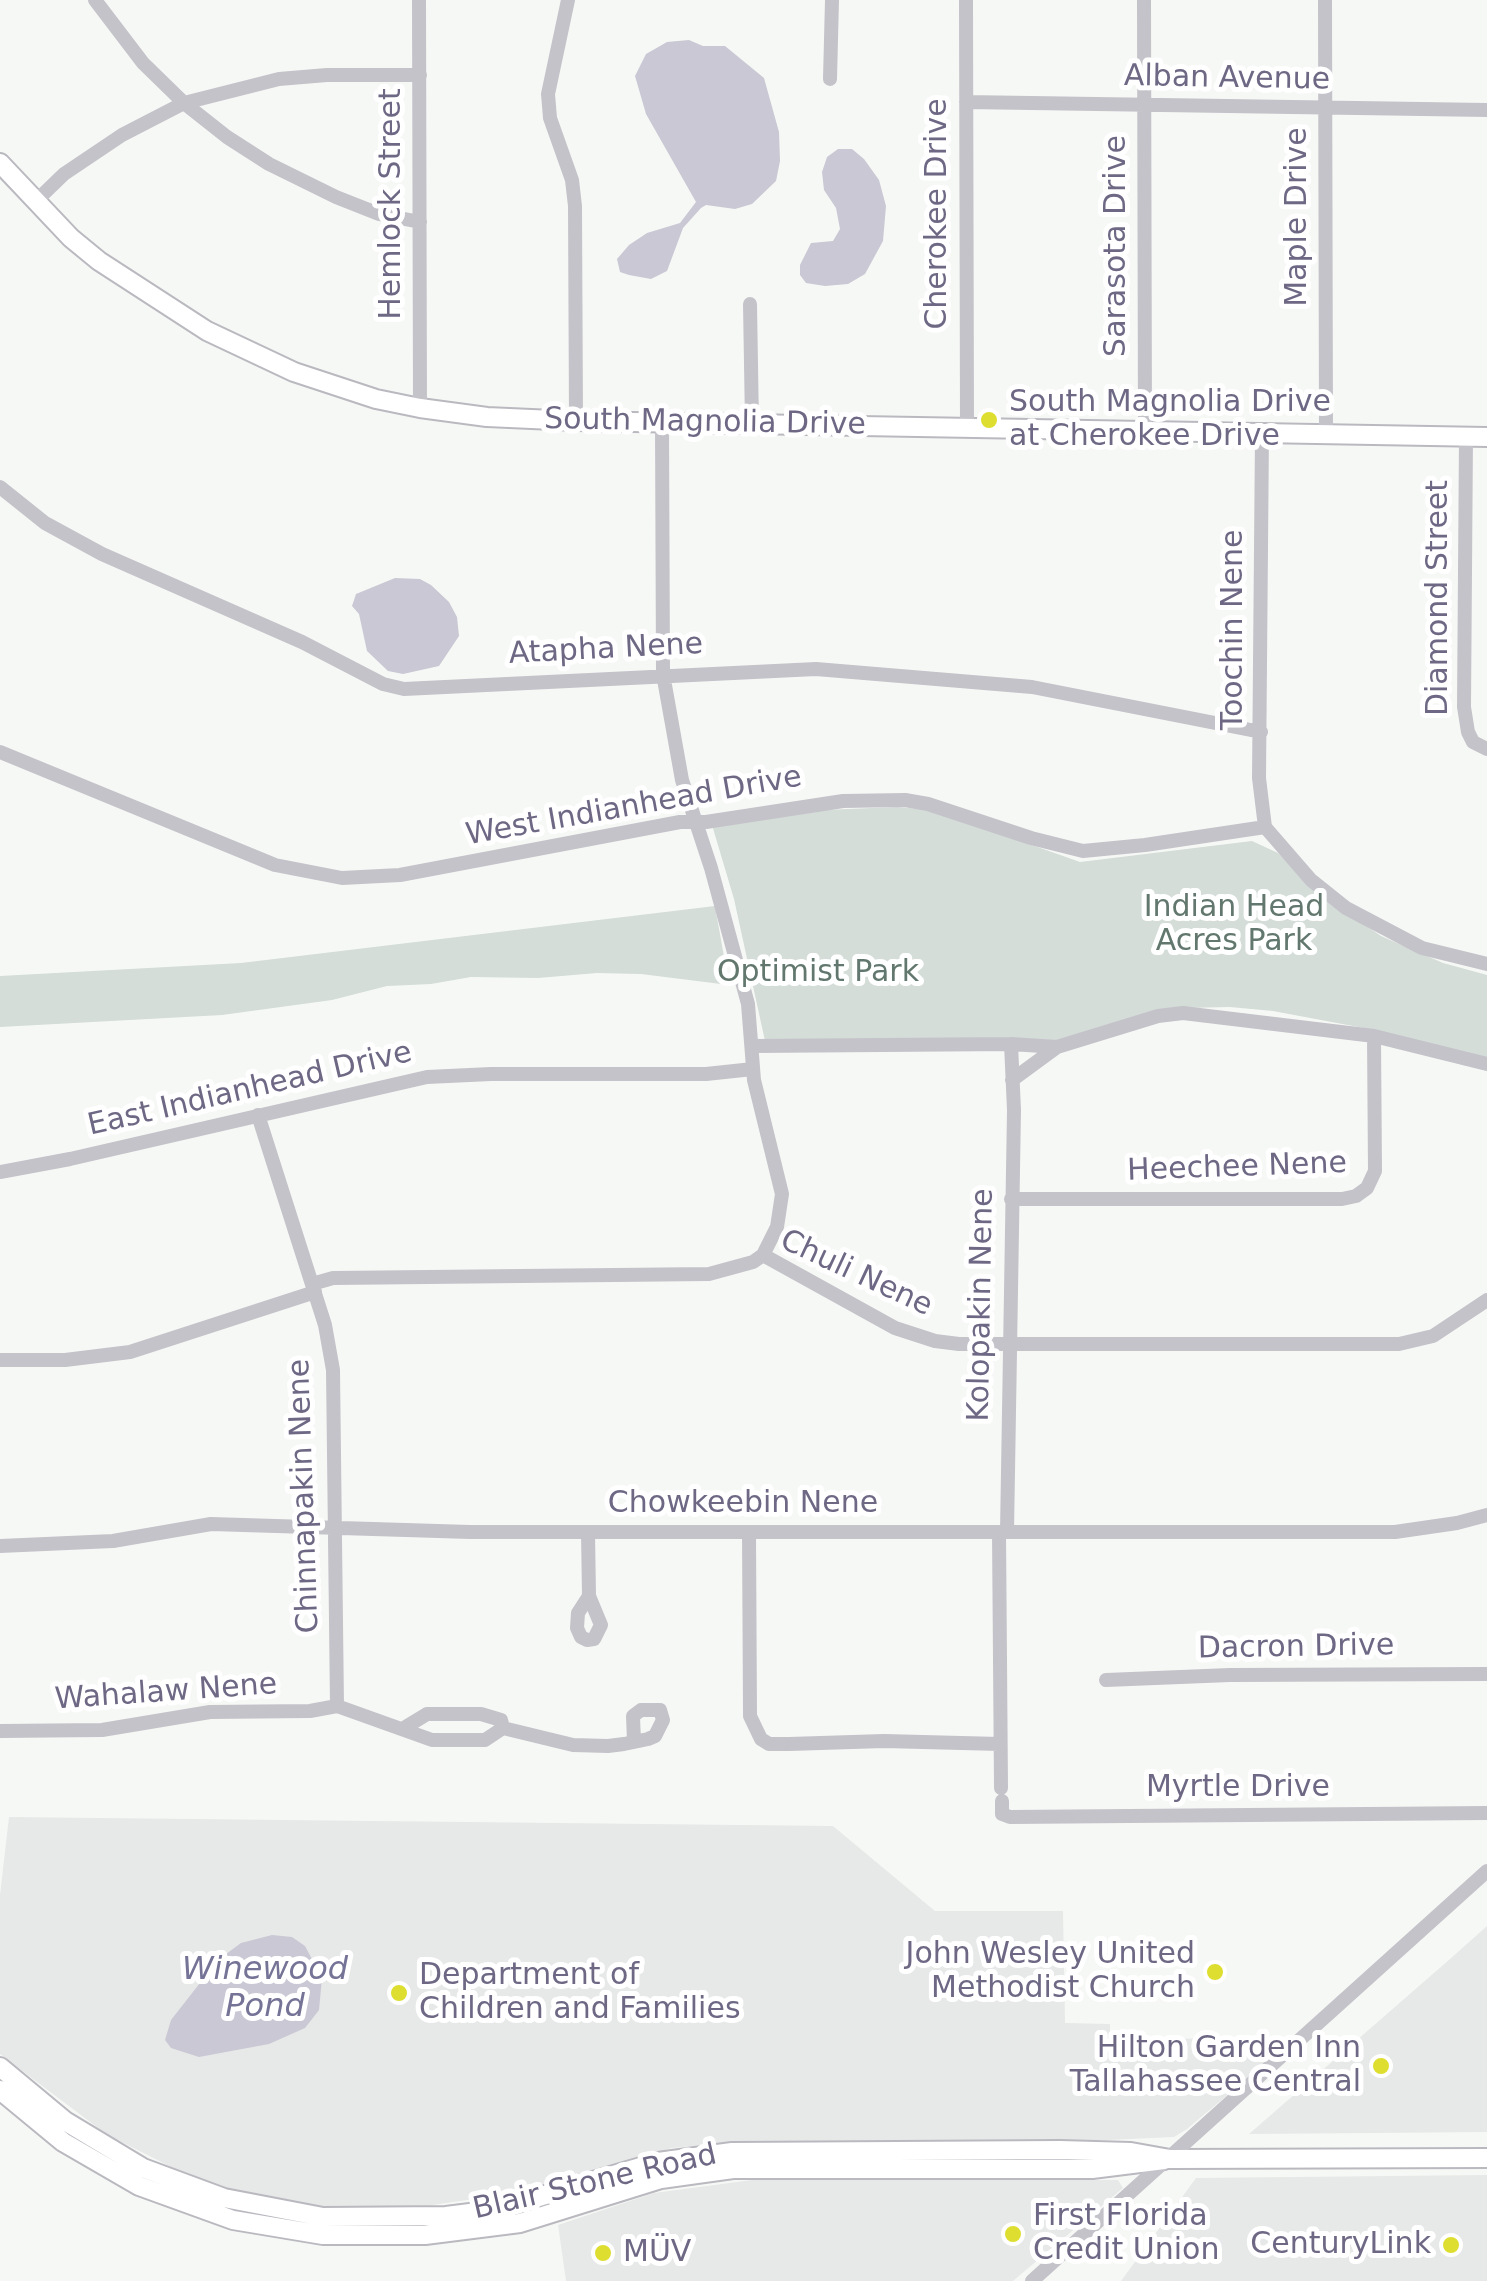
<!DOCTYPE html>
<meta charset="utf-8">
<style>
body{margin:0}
canvas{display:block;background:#f6f8f5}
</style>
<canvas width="1487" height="2281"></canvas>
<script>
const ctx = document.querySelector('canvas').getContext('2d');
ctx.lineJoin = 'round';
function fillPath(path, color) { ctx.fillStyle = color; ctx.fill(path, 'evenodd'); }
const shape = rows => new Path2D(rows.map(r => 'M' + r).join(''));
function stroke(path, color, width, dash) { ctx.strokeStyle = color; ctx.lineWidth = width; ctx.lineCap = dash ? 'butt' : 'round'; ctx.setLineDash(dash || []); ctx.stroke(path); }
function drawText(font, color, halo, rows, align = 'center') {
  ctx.font = font + ' "DejaVu Sans",sans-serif'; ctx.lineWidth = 10; ctx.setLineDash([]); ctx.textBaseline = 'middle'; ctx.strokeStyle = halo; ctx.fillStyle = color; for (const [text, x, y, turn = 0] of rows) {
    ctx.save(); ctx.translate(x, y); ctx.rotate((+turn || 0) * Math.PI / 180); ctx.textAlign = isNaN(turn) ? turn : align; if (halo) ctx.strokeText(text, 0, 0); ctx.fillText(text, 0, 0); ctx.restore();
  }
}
fillPath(shape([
 [9,1817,833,1826,935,1911,1063,1911,1065,2023,1110,2024,1110,2039,1295,2038,1187,2129,1174,2137,1108,2140,731,2142,672,2148,538,2188,501,2195,412,2208,318,2209,233,2191,181,2172,106,2134,0,2054,0,1895],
 [1487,1926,1487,2132,1249,2134,1450,1959],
 [1487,2175,1487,2281,1121,2281,1196,2178],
 [752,2180,1118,2180,1123,2188,1013,2281,566,2281,558,2225,654,2193]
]), '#e7e9e8');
fillPath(shape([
 [897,807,933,810,1080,862,1252,841,1278,853,1328,899,1381,936,1443,963,1487,975,1487,1059,1369,1029,1273,1011,1230,1007,1183,1008,1063,1041,765,1041,734,899,712,825,798,811],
 [715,906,729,985,641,974,597,973,538,978,471,977,431,984,387,986,332,1000,222,1015,0,1027,0,976,241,963]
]), '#d4ddd8');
fillPath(shape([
 [689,40,703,46,725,46,764,78,779,132,780,161,776,181,752,204,735,209,706,205,701,208,683,228,667,271,651,279,629,275,620,272,617,259,629,245,647,233,680,223,696,202,646,114,635,76,646,54,667,42],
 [838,149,852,149,864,159,879,180,886,206,883,241,865,274,848,284,825,286,806,283,800,275,800,265,811,243,833,241,840,229,836,208,824,190,822,172,827,157],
 [395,578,420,579,431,585,449,602,457,617,459,636,439,666,403,674,388,671,367,651,359,614,352,606,356,594],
 [272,1935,292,1937,305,1946,322,1978,319,2010,305,2028,269,2044,199,2057,171,2048,165,2040,171,2020,218,1960,241,1943]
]), '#c9c8d4');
const major = shape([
 [0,163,71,238,99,261,207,331,294,372,376,399,420,408,487,417,576,421,1487,437],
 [0,2067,65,2121,143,2168,224,2198,323,2217,446,2216,494,2210,658,2162,732,2152,1060,2150,1131,2152,1170,2159,1487,2158],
 [0,2090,63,2142,139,2186,233,2220,323,2235,425,2235,520,2223,661,2179,733,2169,1092,2169,1164,2160]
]);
stroke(major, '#bab9c0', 22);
stroke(shape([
 [95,0,143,63,184,103,227,137,269,164,336,197,379,214,420,222],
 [419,0,420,408],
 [568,0,548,94,550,118,572,180,575,206,576,421],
 [966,0,967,428],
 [1144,0,1145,432],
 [1325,0,1326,434],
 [830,79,832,0],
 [966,102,1487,110],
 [35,202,64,174,122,135,184,103,279,79,327,75,420,75],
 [750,304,752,424],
 [1262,433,1259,778,1265,827,1311,880,1346,908,1422,948,1487,964],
 [1466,436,1464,707,1468,732,1473,742,1487,749],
 [0,487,45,523,102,554,302,642,383,684,404,689,816,669,1032,687,1261,732],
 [0,752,275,865,342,878,400,875,680,822,706,822,843,801,905,800,928,804,1031,838,1083,851,1145,845,1265,827],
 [753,1046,1011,1044,1057,1047,1158,1016,1183,1013,1374,1036,1487,1064],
 [1012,1080,1057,1047],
 [258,1115,325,1325,333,1370,337,1706],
 [0,1172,70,1159,427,1077,491,1074,706,1074,753,1069],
 [1011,1199,1342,1199,1356,1196,1367,1188,1375,1171,1374,1036],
 [763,1255,895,1328,935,1341,959,1344,1399,1344,1433,1336,1487,1300],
 [312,1284,333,1278,709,1274,753,1262,763,1255,777,1227,782,1194,754,1080,748,1004,711,868,682,780,663,674,662,423],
 [0,1360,65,1360,130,1352,315,1292],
 [588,1532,589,1596],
 [749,1532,750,1716,761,1739,769,1744,789,1744,884,1741,1000,1744],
 [999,1532,1001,1788],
 [1007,1532,1014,1110,1011,1044],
 [0,1546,113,1541,211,1524,470,1532,1395,1532,1457,1523,1487,1515],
 [589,1596,601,1625,594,1639,587,1640,581,1637,577,1628,578,1613,589,1596],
 [1106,1680,1230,1675,1487,1674],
 [337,1706,432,1740,485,1740,503,1728],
 [404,1728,427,1714,481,1714,501,1720,503,1728,573,1745,608,1746,624,1744,634,1742,648,1739,655,1736,663,1720,660,1710,641,1710,633,1716,634,1742],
 [0,1731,102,1730,210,1712,310,1711,337,1706],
 [1002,1801,1002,1814,1010,1817,1487,1813],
 [1032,2281,1487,1871]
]), '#c5c3ca', 14);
stroke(major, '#fff', 18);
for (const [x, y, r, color] of [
 [989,420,10,"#ddde2f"],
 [1215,1972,10,"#ddde2f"],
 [399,1993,10,"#ddde2f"],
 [1381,2066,10,"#ddde2f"],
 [1013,2234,10,"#ddde2f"],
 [1451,2245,10,"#ddde2f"],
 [603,2253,10,"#ddde2f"]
]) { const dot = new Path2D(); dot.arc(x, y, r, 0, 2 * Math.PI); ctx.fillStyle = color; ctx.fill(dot); stroke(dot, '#fff', 4); }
drawText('30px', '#6e6885', '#fff', [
 ["Alban Avenue",1227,79,1],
 ["Hemlock Street",392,204,-90],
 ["Cherokee Drive",938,214,-90],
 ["Maple Drive",1298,217,-90],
 ["Sarasota Drive",1117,246,-90],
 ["South Magnolia Drive",705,423,1],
 ["Diamond Street",1439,598,-90],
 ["Toochin Nene",1234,630,-90],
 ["Atapha Nene",606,650,-3],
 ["West Indianhead Drive",634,807,-10],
 ["East Indianhead Drive",250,1090,-13],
 ["Heechee Nene",1237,1168,-2],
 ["Chuli Nene",856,1274,25],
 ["Kolopakin Nene",982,1305,-89],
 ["Chinnapakin Nene",305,1496,-92],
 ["Chowkeebin Nene",743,1504],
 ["Dacron Drive",1296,1648,-1],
 ["Wahalaw Nene",166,1693,-4],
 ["Myrtle Drive",1238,1788],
 ["Blair Stone Road",595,2183,-13]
]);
drawText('30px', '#6e6885', '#fff', [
 ["South Magnolia Drive",1009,403],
 ["at Cherokee Drive",1009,437],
 ["John Wesley United",1195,1955,"right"],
 ["Methodist Church",1195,1989,"right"],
 ["Department of",419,1976],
 ["Children and Families",419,2010],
 ["Hilton Garden Inn",1361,2049,"right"],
 ["Tallahassee Central",1361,2083,"right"],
 ["First Florida",1033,2217],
 ["Credit Union",1033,2251],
 ["CenturyLink",1431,2245,"right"],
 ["MÜV",623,2253]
], 'left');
drawText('30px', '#62786e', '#fff', [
 ["Indian Head",1234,908],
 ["Acres Park",1234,942],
 ["Optimist Park",818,973]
]);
drawText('italic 32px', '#757396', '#fff', [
 ["Winewood",265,1971],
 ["Pond",265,2008]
]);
</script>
